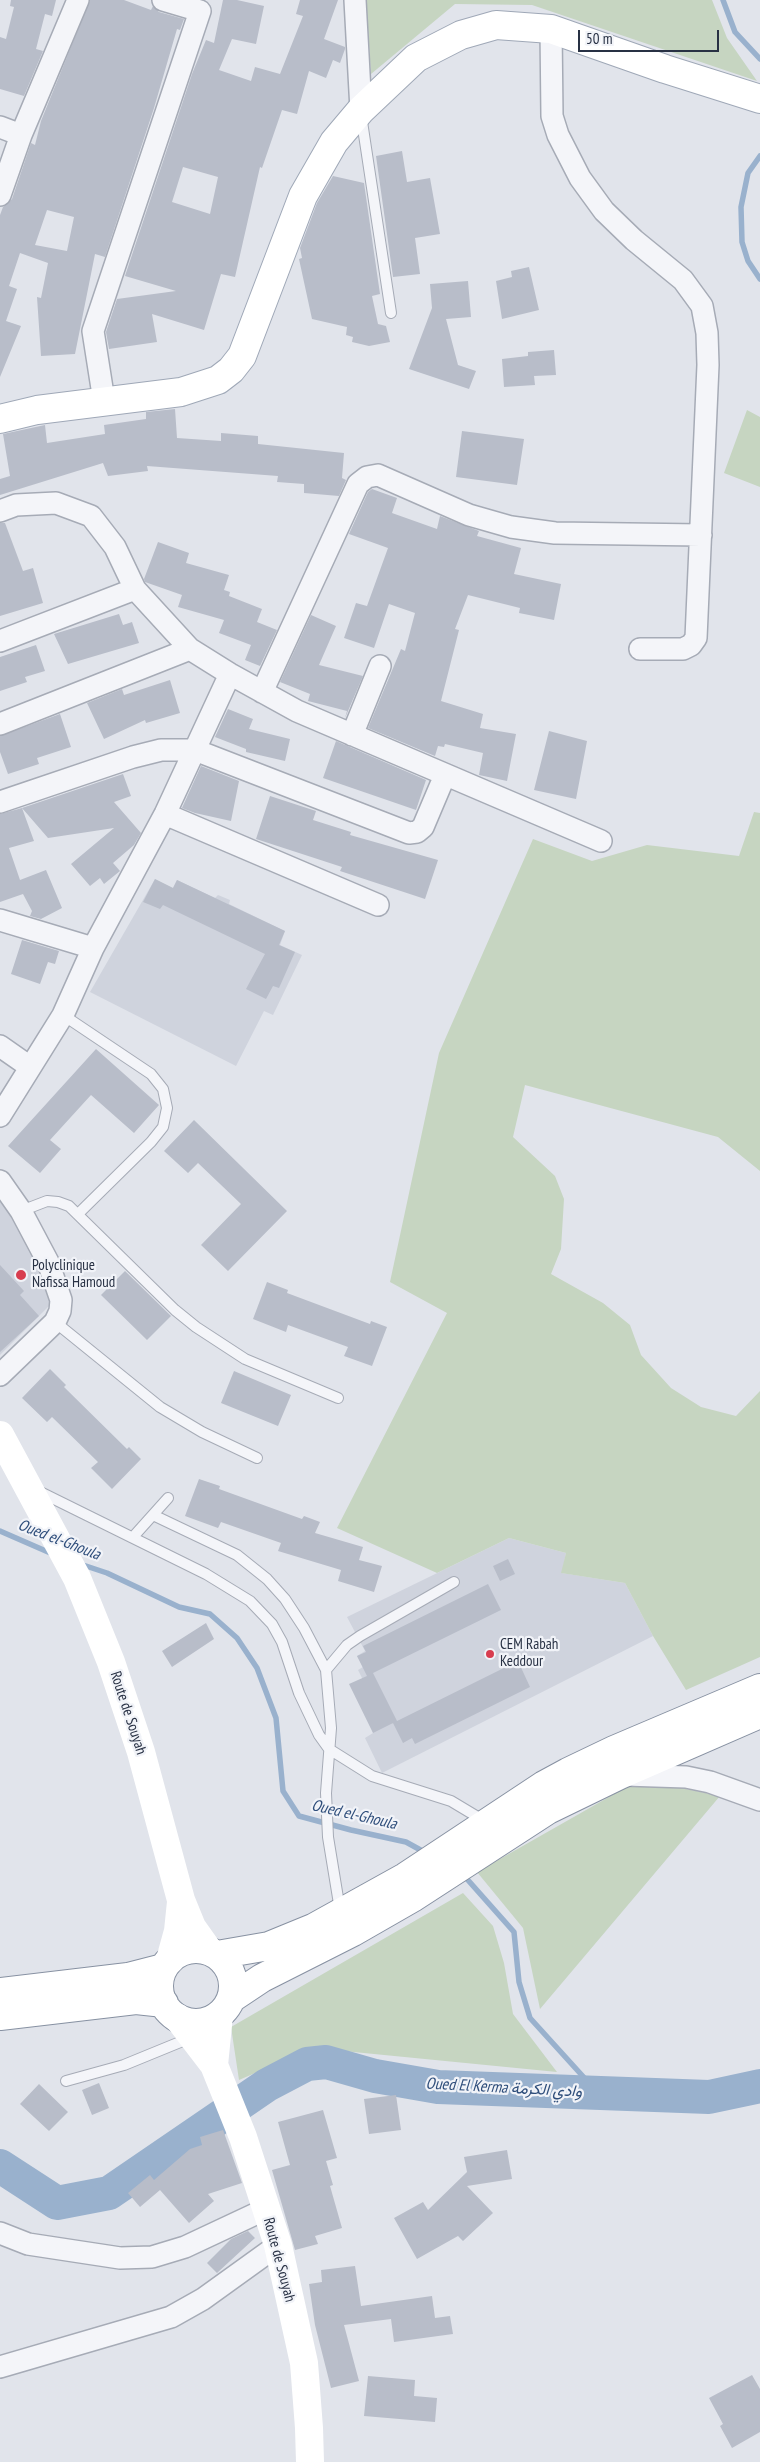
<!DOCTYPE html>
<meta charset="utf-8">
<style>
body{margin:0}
#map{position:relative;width:760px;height:2462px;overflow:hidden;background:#e1e4eb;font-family:"PT Sans Narrow",sans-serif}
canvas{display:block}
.scale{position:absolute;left:578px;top:30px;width:141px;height:22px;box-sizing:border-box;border:2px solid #283144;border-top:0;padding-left:6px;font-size:15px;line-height:18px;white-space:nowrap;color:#283144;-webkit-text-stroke:4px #f1f3f8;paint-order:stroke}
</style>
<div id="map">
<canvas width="760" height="2462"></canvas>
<div class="scale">50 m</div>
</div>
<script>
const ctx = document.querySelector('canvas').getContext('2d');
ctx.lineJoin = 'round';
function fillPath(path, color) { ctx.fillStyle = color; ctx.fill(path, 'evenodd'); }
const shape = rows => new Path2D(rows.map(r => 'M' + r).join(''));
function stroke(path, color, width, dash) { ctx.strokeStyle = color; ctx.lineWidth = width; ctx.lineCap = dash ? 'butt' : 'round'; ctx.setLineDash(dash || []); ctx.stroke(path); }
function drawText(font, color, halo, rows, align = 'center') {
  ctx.font = font + ' "PT Sans Narrow",Vazirmatn,sans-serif'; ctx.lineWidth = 4.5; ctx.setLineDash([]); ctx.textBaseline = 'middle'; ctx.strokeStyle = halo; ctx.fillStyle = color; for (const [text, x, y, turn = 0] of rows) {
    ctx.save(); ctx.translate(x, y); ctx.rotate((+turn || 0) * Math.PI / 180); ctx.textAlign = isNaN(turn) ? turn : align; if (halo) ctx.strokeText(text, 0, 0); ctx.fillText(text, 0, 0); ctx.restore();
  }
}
fillPath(shape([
 [155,879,173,888,177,880,215,898,218,895,230,900,229,904,285,931,280,945,302,955,273,1015,264,1011,236,1066,90,992],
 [0,1187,25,1212,53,1302,0,1355],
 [509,1538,566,1553,562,1573,625,1583,653,1636,382,1773,365,1738,373,1733,362,1678,358,1670,363,1667,357,1656,365,1651,347,1617]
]), '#cfd3dd');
fillPath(shape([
 [366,0,712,0,727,38,757,81,532,5,455,4,371,74],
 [747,410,760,417,760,487,724,473],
 [754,812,760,813,760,1171,718,1137,525,1085,513,1137,555,1176,564,1199,561,1249,551,1274,603,1303,630,1325,641,1355,671,1388,701,1407,736,1416,760,1391,760,1657,686,1690,653,1636,625,1583,561,1573,566,1553,509,1538,437,1573,337,1528,447,1313,390,1282,439,1053,533,839,592,861,647,845,739,856],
 [630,1785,676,1787,720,1796,540,2009,523,1928,477,1872],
 [463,1893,493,1926,504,1963,513,2014,557,2072,313,2048,239,2080,231,2027]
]), '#c6d5c1');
stroke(shape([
 [723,0,735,32,760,59],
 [760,156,748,173,741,207,742,242,748,261,760,279],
 [0,1531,55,1555],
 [80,1564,107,1573,179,1607,210,1614,237,1638,257,1668,276,1718,283,1791,299,1816,351,1830,406,1842,426,1853],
 [461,1875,467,1879,514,1932,519,1982,530,2018,598,2093]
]), '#99b1cd', 5.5);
stroke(shape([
 [0,2166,57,2203,109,2193,267,2085,307,2064,326,2062,375,2076,438,2087,709,2097,760,2086]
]), '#99b1cd', 34);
fillPath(shape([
 [11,0,56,0,52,16,45,14,36,49,43,51,24,96,0,89,0,37,6,39,14,7,10,6],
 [90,0,124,0,151,10,153,6,159,12,184,19,180,30,177,29,154,108,105,257,95,254,75,354,41,356,37,297,41,298,48,263,20,253,9,286,17,289,6,321,21,326,0,377,0,215,3,207,12,199,31,143,35,145,41,121],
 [47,210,74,217,67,251,35,245],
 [223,0,237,0,264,6,256,44,232,39,219,70,251,81,255,67,280,74,303,16,296,14,300,0,338,0,324,39,345,47,345,49,340,63,333,60,326,78,309,71,297,114,282,110,262,168,260,167,235,277,221,274,204,330,152,314,157,342,109,349,106,332,117,299,176,291,125,276,192,74,206,40,214,43],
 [183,167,218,177,210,214,172,202],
 [402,151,407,182,430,178,440,234,415,238,420,274,393,277,376,156],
 [333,176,364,183,380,294,372,296,378,324,386,326,390,342,369,346,352,342,353,337,346,335,347,327,312,319,299,259,302,258,300,248,317,203],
 [529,267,539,310,502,319,496,281,512,277,511,271],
 [468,281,471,317,446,319,458,365,476,371,469,389,409,369,432,308,430,284],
 [554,350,556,375,534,376,535,385,504,387,502,359,528,356,528,352],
 [175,409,177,438,221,441,221,433,258,436,258,444,344,453,342,478,346,480,339,496,304,493,304,484,277,482,278,476,147,466,148,471,108,476,103,463,0,495,0,479,10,476,3,434,45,425,47,443,105,434,104,425,146,419,146,412],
 [462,431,524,439,517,485,456,477],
 [372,489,397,498,392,513,437,529,440,516,479,531,477,536,521,548,514,574,561,584,554,620,519,613,520,608,468,595,455,629,459,630,441,701,483,714,480,728,516,734,507,781,479,775,483,753,445,744,444,747,438,746,435,756,368,728,401,649,405,651,415,613,389,604,374,648,344,638,356,603,367,606,388,548,349,534,368,492],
 [0,523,5,523,23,571,33,568,43,603,0,616],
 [158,542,189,553,186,563,229,575,224,590,230,592,229,596,262,609,257,622,277,630,260,666,245,660,251,645,219,633,224,620,178,607,182,595,145,582,144,579],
 [119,614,123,625,132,622,139,643,68,664,54,634],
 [311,615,336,626,319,665,363,676,345,718,347,711,308,701,310,694,280,682],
 [36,645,45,671,25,677,27,682,0,691,0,657],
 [170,680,180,713,146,723,145,720,104,739,87,703,122,689,124,695],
 [228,709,253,719,249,729,290,739,285,761,246,752,246,749,215,737],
 [60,714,71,747,37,758,39,764,8,774,0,752,0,736],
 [549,731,587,741,576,799,534,790],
 [336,741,426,780,416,810,323,778],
 [201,766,239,781,231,821,195,813,182,808],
 [123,774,131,796,114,802,141,833,134,845,113,863,120,871,104,884,100,878,90,886,71,864,114,828,48,838,22,808],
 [270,796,316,811,313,820,351,832,350,835,438,860,425,899,340,871,342,867,256,839],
 [22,808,34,841,9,848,20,880,46,870,62,908,41,919,30,916,32,911,23,894,0,902,0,814],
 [155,879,173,888,177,880,285,931,279,945,295,952,279,988,273,986,266,999,246,989,265,954,163,905,160,909,143,902],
 [22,940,59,951,55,964,48,962,40,984,11,974],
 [96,1049,159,1105,134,1133,91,1095,50,1140,61,1149,40,1173,8,1146],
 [194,1120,287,1211,228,1271,201,1245,241,1204,198,1163,188,1173,164,1151],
 [0,1265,24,1291,20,1295,39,1316,0,1352],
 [125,1271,171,1316,147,1340,101,1295],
 [267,1282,288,1290,287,1293,370,1324,371,1321,387,1327,372,1366,344,1356,348,1347,288,1325,286,1332,253,1319],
 [50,1369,66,1385,64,1387,127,1449,129,1447,141,1459,112,1489,91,1468,98,1462,52,1417,47,1422,22,1398],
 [234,1371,291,1395,278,1426,221,1403],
 [199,1479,220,1486,219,1489,302,1519,304,1516,320,1522,315,1533,363,1547,359,1560,382,1566,374,1592,338,1581,341,1570,278,1551,281,1543,221,1522,218,1528,185,1516],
 [508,1559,515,1574,500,1581,493,1566],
 [488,1584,501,1610,373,1673,397,1721,373,1733,349,1684,367,1676,357,1656,366,1652,363,1646],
 [206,1623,214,1639,172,1667,162,1651],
 [518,1661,530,1687,415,1744,412,1738,403,1743,393,1723],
 [99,2083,109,2108,92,2115,82,2090],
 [39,2084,68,2112,49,2131,20,2104],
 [396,2095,401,2130,369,2134,364,2099],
 [323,2110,337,2158,326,2161,333,2185,330,2186,342,2228,315,2236,318,2244,295,2250,272,2170,290,2165,278,2122],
 [223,2130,242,2183,208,2194,214,2201,189,2223,160,2190,140,2207,128,2193,150,2175,154,2180,190,2149,202,2145,200,2137],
 [507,2150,512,2179,467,2186,493,2213,463,2241,458,2236,417,2259,394,2218,423,2202,428,2210,467,2172,464,2157],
 [248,2231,255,2238,217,2273,207,2263,231,2239],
 [355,2266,361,2306,432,2296,435,2318,450,2316,453,2334,394,2342,391,2319,344,2325,359,2381,331,2388,315,2325,309,2284,322,2282,321,2270],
 [752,2375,760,2389,760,2432,732,2448,720,2426,723,2424,709,2398],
 [368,2376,415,2380,414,2396,437,2398,435,2422,364,2416]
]), '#b8bdc9');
const service = shape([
 [361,115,391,313],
 [63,1015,151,1074,163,1089,167,1108,163,1127,151,1142,79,1213],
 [21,1211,47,1201,58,1202,69,1206,175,1310,196,1327,245,1359,338,1398],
 [55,1322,160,1407,202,1432,257,1458],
 [36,1490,206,1574,250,1601,272,1624,282,1642,299,1693,319,1735,329,1749,372,1776,451,1801,486,1822],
 [153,1515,237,1555,267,1579,285,1599,304,1628,326,1670,331,1728,326,1793,328,1837,340,1910],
 [133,1537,168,1498],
 [326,1670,347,1645,360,1636,454,1582],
 [66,2081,124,2065,190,2038]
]);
const minor = shape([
 [355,0,361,110],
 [551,29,552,116,558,135,580,178,604,211,634,240,683,280,702,306,707,333,708,365,696,638,691,645,683,649,640,649],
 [0,127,21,135],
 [0,195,21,135,78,0],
 [104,401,93,331,200,11,163,0],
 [0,511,16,505,56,503,91,516,115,547,135,589,190,649,230,674,297,711,601,841],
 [0,641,135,589],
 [262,692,358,484,367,477,378,475,469,515,511,527,555,533,701,535],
 [0,724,190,649],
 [352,735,380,666],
 [0,802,133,757,161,750,195,750,409,833,417,832,423,827,445,775],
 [165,814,378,905],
 [0,920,93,948],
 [0,1046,30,1067],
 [0,1116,63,1015,93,948,165,814,230,674],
 [0,1181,21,1211,48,1262,61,1300,60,1311,55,1322,0,1375],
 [625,1775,686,1777,710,1782,760,1800],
 [0,2233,28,2244,120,2258,152,2257,185,2247,266,2209],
 [0,2367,171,2317,203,2299,278,2245]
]);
const primary = shape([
 [0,419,37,410,181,392,218,380,231,370,242,356,303,196,334,142,361,110,416,58,461,35,496,25,551,29,665,69,760,99]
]);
const trunk = shape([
 '159 1986a37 37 0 1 1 74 0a37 37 0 1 1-74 0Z',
 [217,1955,269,1946,313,1928,405,1877,544,1785,568,1772,614,1750,760,1688],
 [0,1992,128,1977,163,1968],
 [232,1998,262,1978,353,1932,414,1897,548,1810,620,1775,760,1714],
 [0,2016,136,2000,164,2003]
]);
stroke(service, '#a6abb6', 12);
stroke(minor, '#a6abb6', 24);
stroke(primary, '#9fa8b7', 30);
stroke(trunk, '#8791a2', 30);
stroke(service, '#f4f5f9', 10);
stroke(minor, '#f4f5f9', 21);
stroke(shape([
 [0,1435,77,1578,111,1662,141,1752,181,1900,192,1927,209,1951],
 [170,1960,178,1931,181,1902],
 [178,2018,214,2065,243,2137,278,2245,304,2363,309,2428,310,2462],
 [214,2065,219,2015]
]), '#fff', 28);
stroke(primary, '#fff', 28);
stroke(trunk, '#fff', 28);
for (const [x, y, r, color] of [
 [21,1275,6,"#d83d4f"],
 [490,1654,5,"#d83d4f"]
]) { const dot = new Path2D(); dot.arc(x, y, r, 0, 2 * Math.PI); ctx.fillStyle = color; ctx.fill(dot); stroke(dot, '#f1f3f8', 2); }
drawText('15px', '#283144', '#f1f3f8', [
 ["Polyclinique",32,1266],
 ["Nafissa Hamoud",32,1283],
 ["CEM Rabah",500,1645],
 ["Keddour",500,1662]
], 'left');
drawText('15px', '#283144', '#f1f3f8', [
 ["Route de Souyah",128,1713,72],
 ["Route de Souyah",279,2260,75]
]);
drawText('italic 16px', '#2f4e7b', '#f1f3f8', [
 ["Oued el-Ghoula",59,1540,21],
 ["Oued el-Ghoula",354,1815,13],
 ["Oued El Kerma وادي الكرمة",504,2088,3]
]);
</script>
